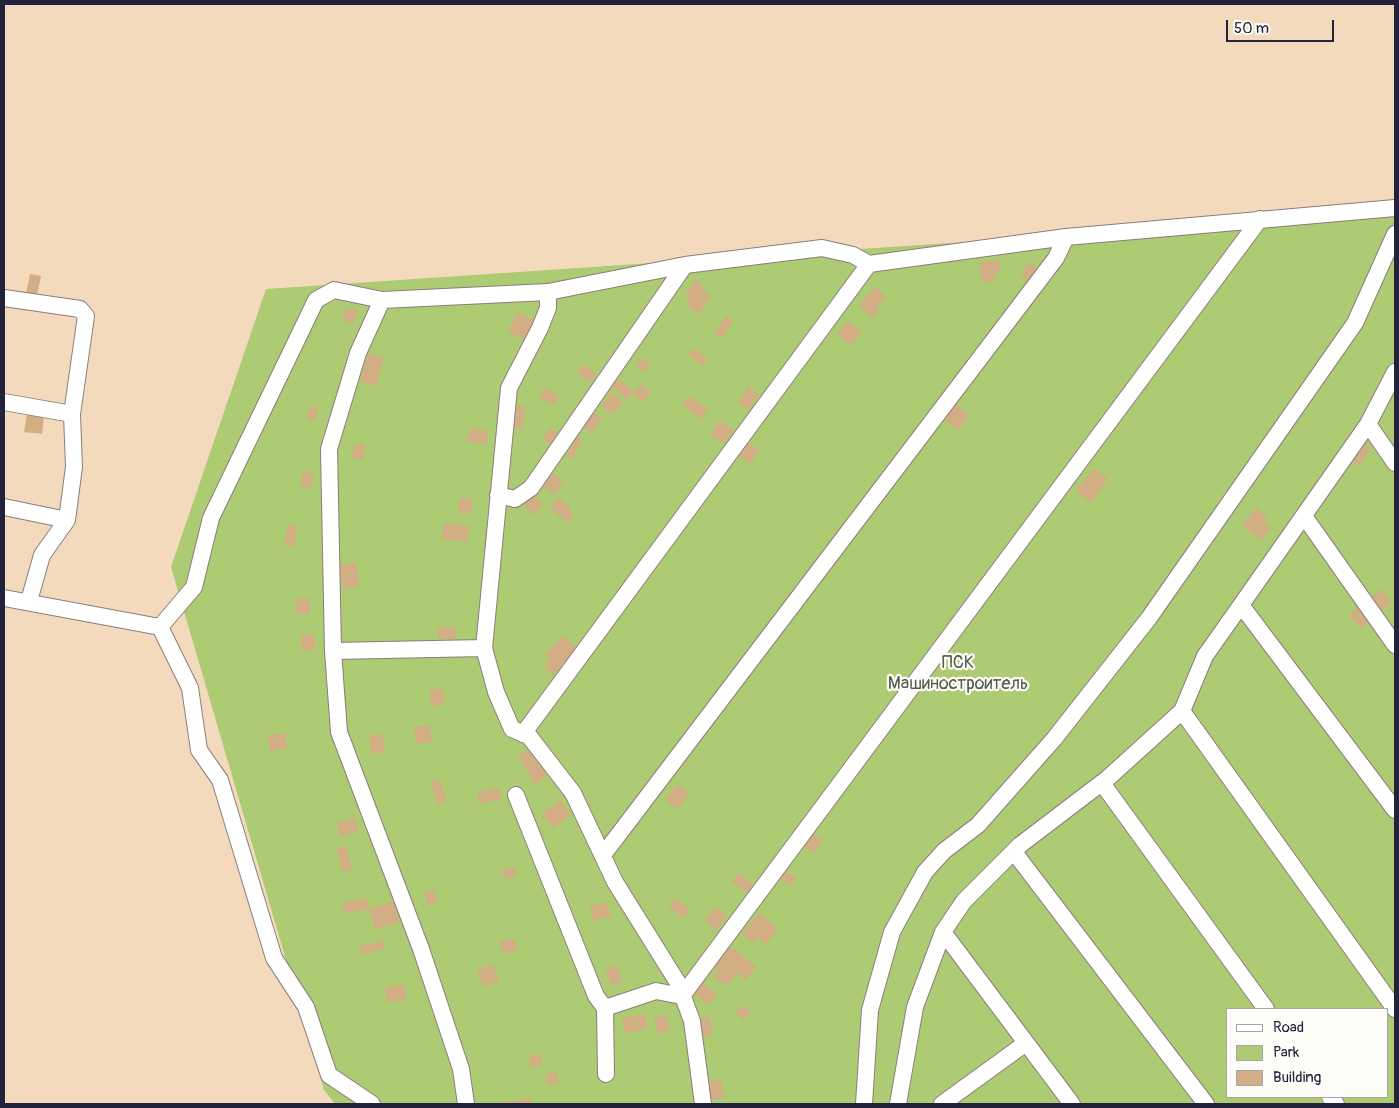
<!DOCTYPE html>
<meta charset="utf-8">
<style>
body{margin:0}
#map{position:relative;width:1399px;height:1108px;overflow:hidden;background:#f4dabd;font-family:Pangolin,sans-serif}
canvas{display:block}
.frame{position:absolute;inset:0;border:5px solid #22223b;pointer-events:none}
.legend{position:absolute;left:1226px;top:1008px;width:162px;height:90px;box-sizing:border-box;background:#fdfcf7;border:1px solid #a5a5ac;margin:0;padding:6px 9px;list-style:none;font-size:15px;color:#22223b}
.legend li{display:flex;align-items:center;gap:10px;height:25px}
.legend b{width:25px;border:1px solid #a5a5ac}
.scale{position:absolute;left:1226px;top:20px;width:108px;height:22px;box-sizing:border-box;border:2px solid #22223b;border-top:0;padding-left:6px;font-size:15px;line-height:18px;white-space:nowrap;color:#22223b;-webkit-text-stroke:4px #fdfcf7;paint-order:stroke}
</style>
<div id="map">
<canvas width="1399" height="1108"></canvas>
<div class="frame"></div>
<ul class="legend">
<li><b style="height:6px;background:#fff"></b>Road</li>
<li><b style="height:14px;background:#adcb72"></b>Park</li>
<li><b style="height:14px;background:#d3ad83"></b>Building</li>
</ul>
<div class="scale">50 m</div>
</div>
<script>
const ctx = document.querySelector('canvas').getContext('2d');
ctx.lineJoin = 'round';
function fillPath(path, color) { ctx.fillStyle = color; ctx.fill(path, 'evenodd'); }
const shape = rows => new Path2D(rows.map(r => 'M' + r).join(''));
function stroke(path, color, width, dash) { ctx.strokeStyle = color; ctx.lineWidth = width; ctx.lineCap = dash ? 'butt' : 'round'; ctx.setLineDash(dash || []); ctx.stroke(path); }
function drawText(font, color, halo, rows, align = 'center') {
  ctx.font = font + ' Pangolin,sans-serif'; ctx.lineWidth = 4.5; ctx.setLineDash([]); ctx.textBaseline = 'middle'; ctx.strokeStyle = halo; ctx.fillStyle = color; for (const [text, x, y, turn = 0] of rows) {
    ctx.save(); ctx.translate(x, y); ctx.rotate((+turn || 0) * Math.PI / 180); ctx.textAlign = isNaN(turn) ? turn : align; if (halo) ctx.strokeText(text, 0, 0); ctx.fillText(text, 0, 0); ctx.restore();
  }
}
fillPath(shape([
 [1395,213,1395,1104,335,1104,324,1090,171,567,266,289],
 [1228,1009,1388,1009,1388,1097,1228,1097]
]), '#adcb72');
fillPath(shape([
 [999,260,1000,272,995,272,996,281,982,283,979,263],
 [1030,262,1040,270,1030,282,1021,274],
 [30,274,41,276,37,296,26,294],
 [696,279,703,283,700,288,711,295,699,314,686,306,690,299,685,296],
 [875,287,886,297,876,308,879,310,872,318,859,305],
 [347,307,358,311,353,324,342,320],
 [517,312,535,320,526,340,508,332],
 [726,316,733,321,722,338,714,333],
 [848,321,862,332,851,345,837,334],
 [695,349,707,359,703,366,688,354],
 [368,353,384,358,376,386,360,381],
 [642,358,650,365,644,372,636,365],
 [582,365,596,373,591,382,577,373],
 [618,379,635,392,641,384,651,392,643,402,632,393,627,400,612,387],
 [748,387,759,395,749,410,738,403],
 [545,388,559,396,554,405,539,397],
 [611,393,623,402,613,415,601,406],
 [688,396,708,409,701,419,682,406],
 [953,402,969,415,958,430,942,417],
 [512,404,525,406,522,429,509,427],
 [311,406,319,408,314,421,306,418],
 [593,411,602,419,591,433,582,426],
 [27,414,44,416,42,434,24,432],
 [720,421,734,430,724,444,710,435],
 [549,428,558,433,552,444,543,439],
 [469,429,488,431,486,444,467,442],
 [576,437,582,441,572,459,566,456],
 [747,443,759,451,751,464,738,456],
 [354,444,365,445,364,460,352,458],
 [1365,444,1371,448,1359,466,1353,462],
 [1094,468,1108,479,1091,502,1076,491],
 [304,471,314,473,311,488,300,486],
 [552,473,563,480,555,494,543,487],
 [533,496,543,504,534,515,524,507],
 [459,498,472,499,471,513,458,513],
 [558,498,571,508,569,510,574,515,568,522,550,509],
 [1256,508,1267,517,1263,522,1271,529,1261,540,1242,525],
 [444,523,469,526,467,542,442,539],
 [288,525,297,526,294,547,284,545],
 [356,563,359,586,343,589,340,565],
 [1381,589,1392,603,1381,611,1371,597],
 [309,598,310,614,297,614,296,599],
 [1359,606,1371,620,1361,628,1349,615],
 [438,627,455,627,456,639,438,639],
 [301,635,315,635,315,650,302,651],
 [563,636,578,649,554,675,544,667,550,660,545,655],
 [443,689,444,705,431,706,430,690],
 [430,725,432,742,416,744,414,727],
 [285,733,287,749,270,751,268,735],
 [383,734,385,752,372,754,369,736],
 [530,749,547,776,535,784,518,756],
 [439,779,447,801,438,804,431,782],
 [677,784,689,794,677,809,665,800],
 [499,788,501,799,479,804,477,792],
 [561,800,571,815,553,828,543,813],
 [355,818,358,832,340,836,337,822],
 [813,834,823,840,815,853,805,847],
 [346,846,352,870,342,872,337,848],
 [515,867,517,876,504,879,502,870],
 [785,871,796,878,791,886,780,879],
 [739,873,753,885,746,893,732,881],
 [435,890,437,903,427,904,425,892],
 [367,898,369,909,344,913,342,903],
 [675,899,690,909,684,918,669,908],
 [394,901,400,922,375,929,369,909],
 [606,902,611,916,594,921,590,906],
 [715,907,727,916,717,930,705,921],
 [759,913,778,929,766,944,758,938,754,943,742,934],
 [515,939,517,951,502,953,500,941],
 [383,941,385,949,361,954,359,946],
 [730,946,756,966,746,980,737,973,727,986,713,976,719,969,715,966],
 [492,964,499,981,484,987,477,970],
 [617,965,622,982,611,985,606,969],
 [703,983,717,995,708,1005,694,993],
 [404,984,407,999,388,1003,385,988],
 [742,1005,751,1012,744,1020,735,1013],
 [645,1014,647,1029,625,1033,622,1018],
 [666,1015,670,1030,658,1033,654,1018],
 [710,1017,712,1036,698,1037,695,1019],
 [540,1054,542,1065,531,1068,529,1056],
 [556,1072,559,1082,548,1085,545,1074],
 [721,1080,724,1098,711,1100,707,1082],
 [530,1098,531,1104,502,1104,502,1103]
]), '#d3ad83');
const minor = shape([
 [4,298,80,309,86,316,72,414,74,467,67,520,42,555,29,601],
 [382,300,358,353,329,449,333,651,339,732,421,949,461,1069,466,1104],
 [1395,372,1368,424,1241,605,1395,810],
 [4,402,72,414],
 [1368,424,1395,463],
 [498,495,515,499,531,488,685,265],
 [4,507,67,520],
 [1304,516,1395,645],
 [4,598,160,627,194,587,211,518,316,300,334,290,382,300,548,292],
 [160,627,190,688,199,750,220,780,274,958,306,1007,329,1075,372,1104],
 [333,651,484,648],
 [1182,711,1395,1009],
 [523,734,869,264],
 [1102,783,1266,1009],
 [516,795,596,996,605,1008],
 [1014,852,1206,1104],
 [603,855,1056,258,1066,237],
 [943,932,1072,1104],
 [606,1074,605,1008,656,991,682,996,1260,219],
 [1330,1097,1336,1104],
 [703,1104,692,1021,678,983,615,882,573,793,529,736,512,729,496,692,484,648,509,388,540,328,548,308,548,292,685,265,822,248,853,255,869,264,1066,237,1395,208],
 [864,1104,870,1010,892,932,925,872,944,851,978,825,1054,739,1149,618,1355,323,1395,234],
 [898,1104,915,1007,943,932,964,901,1020,845,1108,778,1182,711,1205,656,1241,605],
 [942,1104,1026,1043]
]);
stroke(minor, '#8b7e7c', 18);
stroke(minor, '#fff', 16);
drawText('18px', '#535d4e', '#fdfcf7', [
 ["ПСК",958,663],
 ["Машиностроитель",958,684]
]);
</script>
